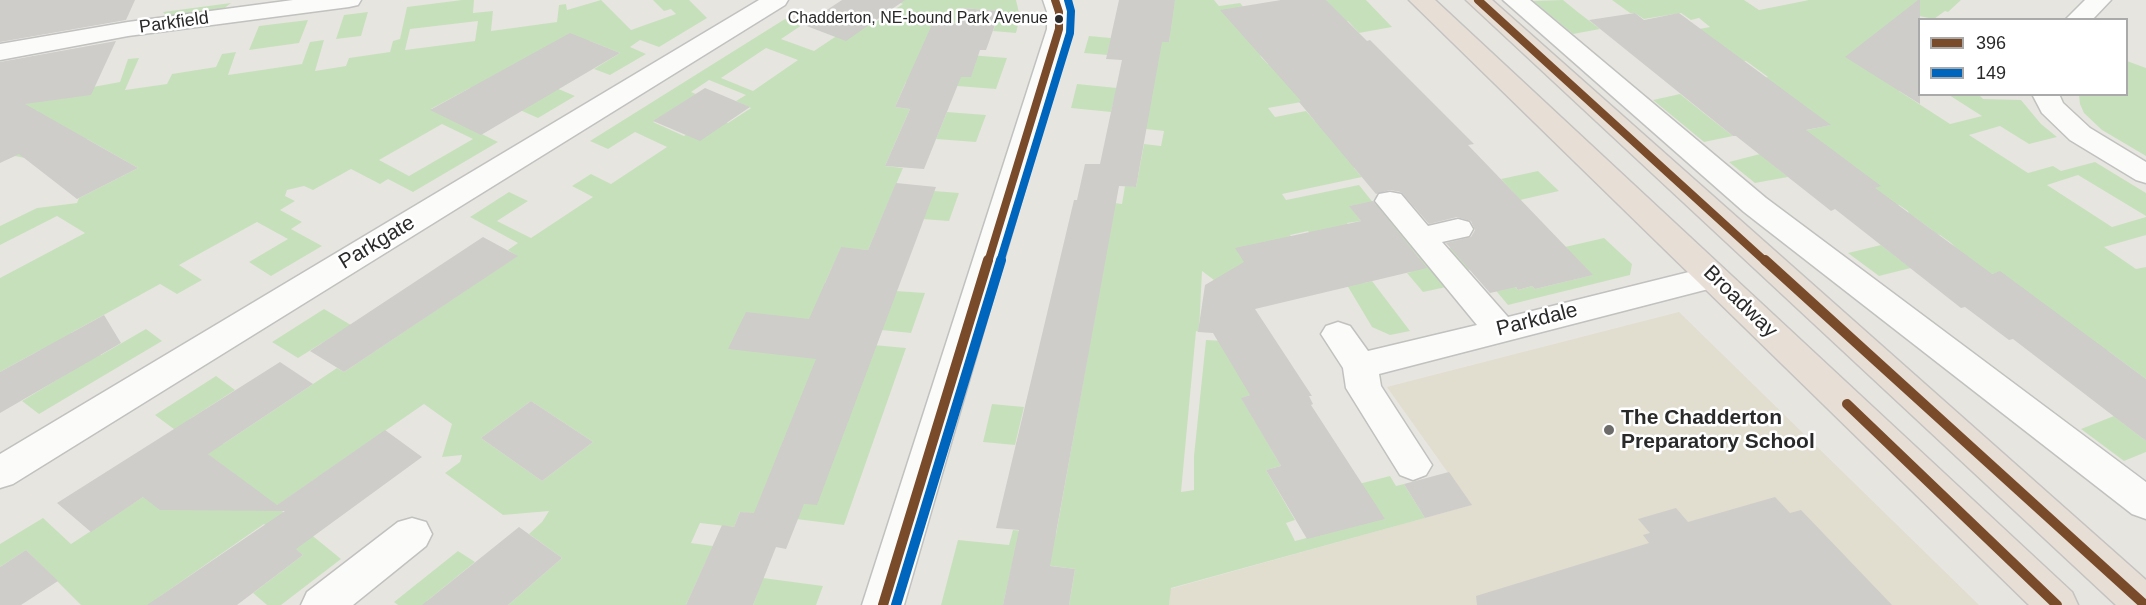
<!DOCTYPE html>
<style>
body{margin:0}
#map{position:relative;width:2146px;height:605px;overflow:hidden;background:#e7e5e0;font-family:Arial,sans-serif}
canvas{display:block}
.legend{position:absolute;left:1918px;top:18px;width:210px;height:78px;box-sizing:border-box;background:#fff;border:2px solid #aaa;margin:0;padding:8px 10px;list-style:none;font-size:18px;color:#2a2a2a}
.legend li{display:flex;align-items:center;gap:12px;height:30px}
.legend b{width:30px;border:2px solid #aaa}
</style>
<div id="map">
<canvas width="2146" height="605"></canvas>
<ul class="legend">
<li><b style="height:8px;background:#7a4b2a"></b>396</li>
<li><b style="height:8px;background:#0065bd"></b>149</li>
</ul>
</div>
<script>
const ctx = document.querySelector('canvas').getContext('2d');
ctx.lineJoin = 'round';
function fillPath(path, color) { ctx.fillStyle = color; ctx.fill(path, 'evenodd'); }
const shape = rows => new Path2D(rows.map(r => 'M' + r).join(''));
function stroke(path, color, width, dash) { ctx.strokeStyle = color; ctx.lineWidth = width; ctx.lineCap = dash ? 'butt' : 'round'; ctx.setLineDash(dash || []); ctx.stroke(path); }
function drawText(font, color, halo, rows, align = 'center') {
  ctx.font = font + ' Arial,sans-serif'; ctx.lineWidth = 5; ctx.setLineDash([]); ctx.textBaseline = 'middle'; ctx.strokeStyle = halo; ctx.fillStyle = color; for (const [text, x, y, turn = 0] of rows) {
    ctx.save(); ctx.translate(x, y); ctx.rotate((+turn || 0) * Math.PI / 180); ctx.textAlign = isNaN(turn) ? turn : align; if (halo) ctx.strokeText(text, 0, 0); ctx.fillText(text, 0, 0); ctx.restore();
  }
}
fillPath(shape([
 [1679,312,1979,605,1169,605,1170,589,1471,505,1387,387]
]), '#e1ddcf');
fillPath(shape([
 [462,0,474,0,473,13,493,11,491,31,557,22,559,5,566,4,567,10,601,0,631,30,676,14,671,9,664,11,653,0,689,0,707,18,659,47,640,40,630,47,646,54,610,75,594,69,620,53,590,41,535,79,575,96,538,118,470,88,431,109,498,142,413,192,388,179,380,184,351,169,313,190,304,186,287,190,285,196,295,201,280,210,302,222,291,229,322,246,271,276,249,262,288,239,257,222,179,265,202,280,177,294,160,284,71,333,101,355,146,329,162,341,39,414,22,401,70,372,40,350,0,372,0,278,85,233,57,216,0,245,0,226,37,208,77,203,79,198,138,168,87,139,40,161,15,156,3,161,0,104,120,82,128,59,139,58,125,90,167,84,172,74,216,67,222,54,236,52,228,75,302,64,310,42,324,40,315,71,346,66,349,58,390,52,393,41,400,39,407,7],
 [478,21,475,41,405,50,410,29],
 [442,124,473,139,409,176,379,160],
 [893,0,1016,0,1020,17,1016,33,993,31,1001,11,961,8,945,46,957,54,1007,58,996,89,957,86,960,77,970,77,973,70,921,83,906,82,895,107,910,109,885,166,903,168,868,250,841,248,825,283,830,341,906,348,844,525,740,512,734,527,700,523,691,543,713,546,686,605,508,605,562,558,529,534,542,522,549,511,503,515,445,473,460,462,462,455,442,457,452,424,424,404,276,506,341,559,281,605,267,605,253,593,303,555,264,524,159,597,153,605,81,605,26,550,0,567,0,544,43,518,71,544,143,497,233,473,155,415,216,376,235,390,190,419,223,444,337,368,344,372,517,256,508,250,518,243,470,217,509,192,528,201,497,221,531,238,593,197,572,186,591,174,611,184,667,147,635,132,608,149,590,141,785,19,802,25,781,39,814,51,835,37,840,10,876,22,903,4],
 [766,48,798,60,753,91,721,78],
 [709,80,746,95,736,101,751,108,728,123,713,117,684,136,653,122,696,94,691,92],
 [531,401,593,442,542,481,481,438],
 [1174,0,1214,0,1219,6,1240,3,1247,11,1261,57,1268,64,1296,58,1357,92,1268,108,1275,117,1306,111,1315,121,1362,112,1354,168,1362,177,1282,194,1286,200,1359,185,1375,205,1382,204,1451,286,1423,292,1407,273,1411,272,1419,258,1370,202,1350,206,1361,221,1347,223,1351,229,1317,242,1308,231,1290,235,1297,246,1262,288,1214,280,1202,271,1199,332,1196,331,1181,492,1194,490,1194,456,1206,340,1244,342,1250,395,1242,398,1281,466,1266,470,1295,520,1286,523,1295,541,1364,523,1343,488,1390,476,1396,486,1404,484,1425,518,1171,588,1169,605,1069,605,1075,569,1013,561,1003,605,941,605,958,540,1009,545,1013,530,1056,534,1115,203,1122,204,1125,186,1136,187,1144,144,1161,146,1164,131,1146,129,1153,41,1169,42,1170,34,1154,32,1125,10,1175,2],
 [1326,0,1366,0,1392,27,1359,33,1348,21,1340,22],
 [1563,0,1579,13,1600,29,1573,34,1533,1],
 [1612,0,1744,0,1759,10,1809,0,1961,0,1948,12,1945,11,1934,19,1919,16,1899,91,1950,124,1982,116,1949,95,1979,95,1983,99,2021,100,2041,124,2057,137,2029,144,2000,126,1969,135,2028,173,2053,166,2061,171,2095,162,2146,193,2146,235,2104,247,2136,269,2146,267,2146,379,2108,351,2084,358,2000,272,1982,276,1951,243,1940,235,1934,234,1932,230,1914,217,1910,218,1908,211,1899,205,1880,210,1780,136,1830,125,1738,84,1768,77,1746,61,1720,66,1677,33,1710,27,1699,18,1691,20,1681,13,1644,19,1635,13,1630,13],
 [2078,175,2146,216,2146,217,2112,227,2047,185],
 [231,3,222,10,168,17,163,12],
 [368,12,361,36,336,39,344,15],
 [308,20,299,43,249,50,259,26],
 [1089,36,1111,38,1107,55,1084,53],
 [2127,61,2146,68,2146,156,2102,130,2084,113,2080,104,2079,95,2126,94],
 [1077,84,1117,88,1111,112,1071,108],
 [1680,94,1705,114,1733,136,1704,142,1653,100],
 [947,112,986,115,976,142,936,139],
 [1760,154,1788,177,1755,183,1729,162],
 [1538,171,1559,191,1520,200,1501,179],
 [934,191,959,193,949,221,922,219],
 [1604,238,1632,264,1630,275,1508,305,1477,268,1461,272,1448,250,1451,246,1505,275,1518,290,1532,286,1535,289,1592,275,1565,247],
 [1881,245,1911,268,1879,276,1848,253],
 [1341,275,1364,283,1372,281,1410,331,1390,335,1372,327],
 [896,291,925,293,911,333,881,330],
 [324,309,351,325,298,358,272,342],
 [992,404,1024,407,1015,445,983,442],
 [2114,416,2146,441,2146,452,2124,461,2081,429],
 [458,551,475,562,427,601,431,605,398,605,394,602],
 [763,578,823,586,816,605,753,605]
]), '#c7e0bc');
fillPath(shape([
 [0,0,135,0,126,20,0,42],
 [842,0,905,0,846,41,804,25],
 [1119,0,1175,0,1169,42,1162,42,1136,187,1119,186,1050,566,1075,569,1069,605,1003,605,1019,530,996,528,1074,200,1077,200,1085,164,1100,164,1122,60,1106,59],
 [1281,0,1326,0,1367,41,1370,40,1474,144,1468,145,1593,275,1535,289,1532,286,1518,290,1516,287,1490,293,1446,243,1471,237,1475,230,1471,221,1457,217,1429,224,1401,192,1390,190,1376,194,1299,102,1301,101,1220,10],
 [1918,0,1920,0,1920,104,1845,57],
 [961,8,1000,11,986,50,980,50,971,77,961,77,924,169,885,166,910,109,895,107,934,20,947,24,949,21,955,24],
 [1635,13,1644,20,1679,13,1831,125,1806,130,1881,186,1875,188,1992,274,2000,271,2146,379,2146,441,2013,339,2009,340,1965,307,1961,308,1835,209,1831,211,1736,136,1733,136,1589,20],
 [570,33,620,53,481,135,430,110],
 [116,41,91,95,25,104,138,168,77,199,19,154,0,163,0,62],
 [705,88,750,107,700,141,653,121],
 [896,183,936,187,817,505,804,504,786,549,776,547,753,605,686,605,722,525,734,527,740,512,754,513,816,359,728,349,746,312,809,319,841,247,868,250],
 [1373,201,1427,268,1255,309,1312,396,1309,396,1313,404,1311,405,1385,519,1307,539,1266,470,1281,466,1241,398,1250,395,1213,333,1198,332,1205,285,1244,262,1235,248,1361,221,1349,206],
 [483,237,518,256,344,372,310,351],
 [104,315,121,343,0,413,0,372],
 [280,362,313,384,208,454,277,505,385,430,422,457,296,549,303,555,237,605,147,605,285,511,160,510,143,497,91,532,57,503],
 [531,401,593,442,542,481,481,438],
 [1449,472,1472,505,1425,518,1404,484],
 [1775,497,1790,513,1801,510,1892,605,1477,605,1476,596,1649,543,1643,535,1650,533,1638,519,1676,508,1688,522],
 [519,527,562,558,508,605,422,605],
 [26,550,58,581,21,605,0,605,0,567]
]), '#cecdc9');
const minor = shape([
 [293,0,361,0,358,5,349,7,128,36,0,60,0,44,128,22,293,0],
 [759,0,788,0,785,5,13,484,0,488,0,454,759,0],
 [1043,0,1067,0,1071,12,1071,29,904,605,862,605,1047,29,1047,12,1043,0],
 [1503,0,1530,0,1766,198,2146,482,2146,519,2132,514,1744,212,1503,0],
 [2085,0,2111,0,2092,20,2065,20,2085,0],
 [2032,94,2059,94,2063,103,2090,128,2146,162,2146,183,2136,180,2070,140,2042,113,2032,94],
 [1390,192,1401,194,1428,226,1458,219,1469,222,1473,229,1469,236,1442,242,1508,317,1713,266,1724,269,1729,277,1724,285,1379,374,1381,386,1432,465,1426,475,1413,480,1400,475,1346,388,1343,368,1321,334,1326,326,1338,322,1350,326,1368,351,1477,325,1375,201,1379,194,1390,192],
 [412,518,426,522,432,534,426,546,353,605,301,605,307,592,398,522,412,518]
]);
const highway = shape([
 [1409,0,1435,0,2072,592,2078,605,2029,605,1409,0],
 [1466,0,1492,0,2146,580,2146,605,2116,605,1466,0]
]);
stroke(minor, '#c1c1c0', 3);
stroke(highway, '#c4c3c1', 3);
fillPath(minor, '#fbfbfa');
fillPath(highway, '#e7dfd5');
stroke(shape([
 [1478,0,1766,262],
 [988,262,1059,29,1059,12,1055,0]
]), '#7a4b2a', 8);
stroke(shape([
 [1765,260,2145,605],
 [1847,404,2057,605],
 [883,605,988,260]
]), '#7a4b2a', 10);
stroke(shape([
 [1000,262,1070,33,1071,11,1068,0]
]), '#0065bd', 8);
stroke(shape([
 [896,605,1001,260]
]), '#0065bd', 10);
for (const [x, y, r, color] of [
 [1059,19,5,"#2a2a2a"],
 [1609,430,6,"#6c6b6a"]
]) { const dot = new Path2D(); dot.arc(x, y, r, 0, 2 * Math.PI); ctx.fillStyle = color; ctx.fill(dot); stroke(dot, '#fff', 2); }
drawText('16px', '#2a2a2a', '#fff', [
 ["Chadderton, NE-bound Park Avenue",1048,19]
], 'right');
drawText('18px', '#2a2a2a', '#fff', [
 ["Parkfield",174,23,-8]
]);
drawText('21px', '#2a2a2a', '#fff', [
 ["Parkgate",377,243,-31],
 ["Broadway",1740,302,44],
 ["Parkdale",1537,320,-14]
]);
drawText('bold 21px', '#2a2a2a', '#fff', [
 ["The Chadderton",1621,418],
 ["Preparatory School",1621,442]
], 'left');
</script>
